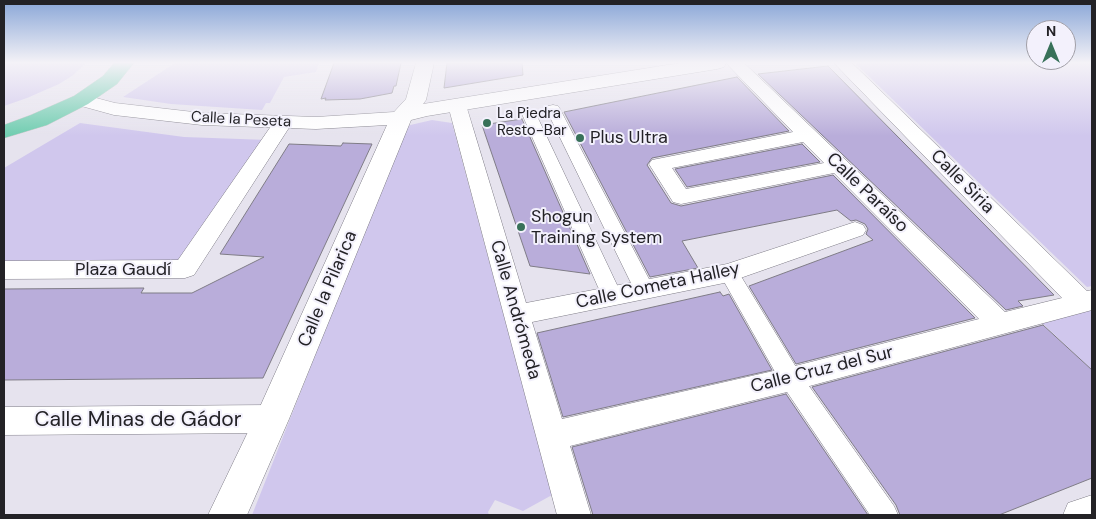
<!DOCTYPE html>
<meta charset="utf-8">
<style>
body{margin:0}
#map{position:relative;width:1096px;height:519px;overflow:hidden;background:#e6e3ee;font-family:"DM Sans",sans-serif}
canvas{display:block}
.frame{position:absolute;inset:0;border:5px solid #232226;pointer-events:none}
.north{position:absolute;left:1026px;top:20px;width:50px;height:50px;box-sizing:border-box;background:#f3f1fc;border:1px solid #a09ea6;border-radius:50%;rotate:0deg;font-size:14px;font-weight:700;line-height:20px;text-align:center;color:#232226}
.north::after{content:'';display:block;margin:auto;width:18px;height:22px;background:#387159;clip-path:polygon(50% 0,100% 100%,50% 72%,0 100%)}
</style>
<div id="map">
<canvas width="1096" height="519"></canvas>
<div class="frame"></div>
<div class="north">N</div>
</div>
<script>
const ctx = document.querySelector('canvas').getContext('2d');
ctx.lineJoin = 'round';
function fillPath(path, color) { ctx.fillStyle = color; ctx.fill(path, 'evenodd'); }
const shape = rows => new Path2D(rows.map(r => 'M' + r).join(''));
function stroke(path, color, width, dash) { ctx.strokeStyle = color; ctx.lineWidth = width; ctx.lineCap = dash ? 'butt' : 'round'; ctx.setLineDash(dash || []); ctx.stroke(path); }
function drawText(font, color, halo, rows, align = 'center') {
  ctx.font = font + ' "DM Sans",sans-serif'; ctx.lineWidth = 4; ctx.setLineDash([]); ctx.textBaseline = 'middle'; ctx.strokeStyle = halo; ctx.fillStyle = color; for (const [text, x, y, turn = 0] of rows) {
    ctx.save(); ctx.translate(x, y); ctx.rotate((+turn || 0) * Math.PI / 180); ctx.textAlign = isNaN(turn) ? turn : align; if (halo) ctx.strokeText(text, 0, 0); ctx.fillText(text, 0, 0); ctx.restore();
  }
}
fillPath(shape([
 [4,63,86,63,72,76,59,84,27,98,4,106],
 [175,63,319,63,316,72,284,77,270,103,266,103,262,110,171,104,123,97],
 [855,63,1092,63,1092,286,1087,287],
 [432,120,452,123,552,495,523,511,495,500,488,512,489,515,252,515,406,126],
 [80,123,184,137,268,140,183,265,4,267,4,168],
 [1092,309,1092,370,1041,322]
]), '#d0c7ed');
const building = shape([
 [334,63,401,63,396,86,394,86,392,93,360,99,325,100,326,98,321,99,334,63],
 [447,63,522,63,523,75,444,88,447,63],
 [828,66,1054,295,1018,301,1023,306,1006,310,758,74,828,66],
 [737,77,789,131,652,158,647,165,671,203,681,206,833,175,975,318,796,364,749,286,873,240,866,234,868,229,865,224,856,220,851,221,837,210,682,241,698,268,650,277,564,112,737,77],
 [522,119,590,274,530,266,482,125,522,119],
 [343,143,372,144,263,378,4,380,4,289,144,288,141,293,192,293,264,257,220,254,289,144,341,146,343,143],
 [802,144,820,162,687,187,675,169,802,144],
 [720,292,723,296,729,294,772,370,563,417,537,333,720,292],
 [1043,325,1092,370,1092,478,999,515,900,515,896,505,812,387,1043,325],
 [786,394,868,515,593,515,572,447,786,394]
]);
fillPath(building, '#b9adda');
stroke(building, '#7f7c86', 1);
const pedestrian = shape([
 [553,105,558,106,560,109,650,281,647,286,640,288,633,286,630,281,546,109,548,106,553,105],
 [529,110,534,111,536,114,618,287,615,292,608,294,601,292,598,287,522,114,524,111,529,110],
 [729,266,736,268,799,372,894,506,898,515,870,515,783,386,722,278,719,273,722,268,729,266]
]);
const minor = shape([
 [726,63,744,63,1005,312,1062,298,834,63,852,63,1087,291,1092,290,1092,310,791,391,570,446,591,515,557,515,448,105,451,101,457,100,463,101,466,105,526,303,727,264,855,222,863,225,866,230,863,235,729,282,532,322,562,419,791,367,979,319,834,173,681,204,673,202,649,164,652,160,793,132,726,63],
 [803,142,824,163,686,189,672,168,803,142],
 [283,117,290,119,292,123,194,275,185,278,4,279,4,261,178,260,276,119,283,117],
 [272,405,283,409,287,419,283,429,272,433,4,435,4,407,272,405],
 [1092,495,1092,515,1063,515,1068,503,1092,495]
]);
const tertiary = shape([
 [416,63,434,63,426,100,423,104,680,63,726,63,724,67,717,69,427,116,411,120,289,419,247,515,208,515,259,409,387,125,316,129,202,125,114,115,74,104,71,100,74,96,81,94,115,103,202,113,316,117,394,112,406,99,416,63]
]);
const primary = shape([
 [114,63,134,63,117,84,88,104,47,125,4,138,4,125,31,115,74,96,103,76,114,63]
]);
stroke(pedestrian, '#7f7d87', 1);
stroke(minor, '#7f7d87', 1);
stroke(tertiary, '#7f7d87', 1);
stroke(primary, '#c6c6c7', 1);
fillPath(pedestrian, '#fff');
fillPath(minor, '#fff');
fillPath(tertiary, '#fff');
fillPath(primary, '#70cdb0');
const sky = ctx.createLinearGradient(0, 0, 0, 136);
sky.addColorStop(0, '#89a6d7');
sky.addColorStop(0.46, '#f4f2f7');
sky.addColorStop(1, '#f4f2f700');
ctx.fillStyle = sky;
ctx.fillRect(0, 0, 1096, 136);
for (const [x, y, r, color] of [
 [487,123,5,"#387159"],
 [580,138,5,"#387159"],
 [521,227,5,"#387159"]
]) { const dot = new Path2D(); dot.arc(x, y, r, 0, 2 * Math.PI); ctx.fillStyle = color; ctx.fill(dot); stroke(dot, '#f3f1fc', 2); }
drawText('15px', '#232226', '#f3f1fc', [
 ["La Piedra",497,114],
 ["Resto-Bar",497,131]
], 'left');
drawText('15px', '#232226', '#f3f1fc', [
 ["Calle la Peseta",241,120,3]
]);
drawText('18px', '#232226', '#f3f1fc', [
 ["Plus Ultra",590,138],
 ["Shogun",531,217],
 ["Training System",531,238]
], 'left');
drawText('18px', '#232226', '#f3f1fc', [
 ["Calle Siria",962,182,45],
 ["Calle Paraíso",867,193,44],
 ["Plaza Gaudí",123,270],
 ["Calle Cometa Halley",658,286,-12],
 ["Calle la Pilarica",328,289,-67],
 ["Calle Andrómeda",515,310,74],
 ["Calle Cruz del Sur",822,370,-14]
]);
drawText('21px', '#232226', '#f3f1fc', [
 ["Calle Minas de Gádor",138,420]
]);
</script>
